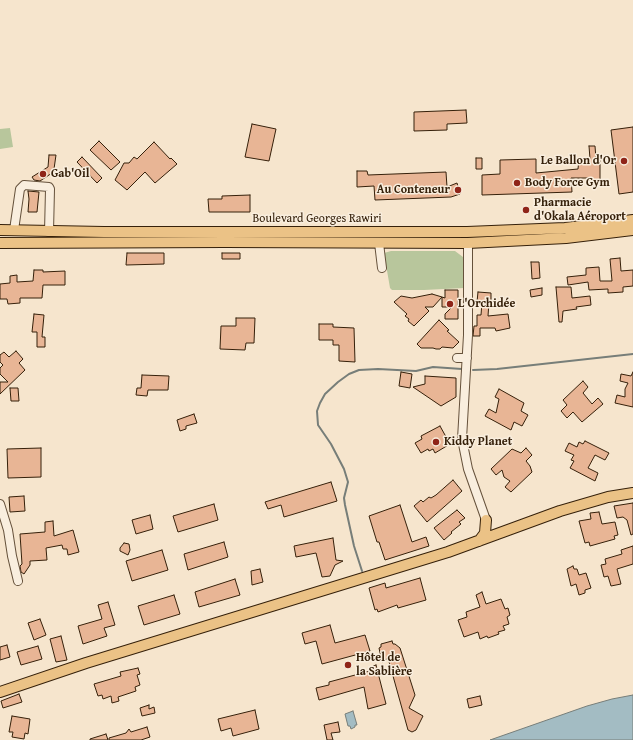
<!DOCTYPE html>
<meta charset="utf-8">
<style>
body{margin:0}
canvas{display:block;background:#f6e5cd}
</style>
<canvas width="633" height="740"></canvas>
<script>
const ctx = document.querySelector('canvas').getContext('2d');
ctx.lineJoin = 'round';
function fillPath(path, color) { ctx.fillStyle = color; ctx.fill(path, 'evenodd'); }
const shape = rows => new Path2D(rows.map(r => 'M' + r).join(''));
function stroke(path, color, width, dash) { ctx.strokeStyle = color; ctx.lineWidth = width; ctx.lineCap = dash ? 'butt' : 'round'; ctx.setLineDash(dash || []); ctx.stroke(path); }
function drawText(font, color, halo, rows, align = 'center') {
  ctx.font = font + ' "Gentium Book Plus",serif'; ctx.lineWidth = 3; ctx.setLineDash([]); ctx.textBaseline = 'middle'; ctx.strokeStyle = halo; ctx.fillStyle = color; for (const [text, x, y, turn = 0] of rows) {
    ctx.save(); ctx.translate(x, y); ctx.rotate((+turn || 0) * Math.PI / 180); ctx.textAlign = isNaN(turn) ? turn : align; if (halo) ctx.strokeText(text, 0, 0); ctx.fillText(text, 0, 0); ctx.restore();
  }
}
fillPath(shape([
 [10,128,13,147,0,149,0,129],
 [391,251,455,251,463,257,464,262,464,288,424,290,392,290,390,288,384,253]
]), '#b8c69c');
const water = shape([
 [633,695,633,740,490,740,587,706,612,699,633,695],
 [353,711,357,725,355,725,355,727,351,729,350,726,348,726,345,714,353,711]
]);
fillPath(water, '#a3bcc3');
stroke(water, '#777e79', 1);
stroke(shape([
 [473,370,497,369,633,354],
 [362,571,354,546,345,505,344,498,348,482,344,469,331,444,318,425,317,411,320,403,325,394,338,382,349,374,359,370,378,369,416,371,433,367,462,369]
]), '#777e79', 2);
const building = shape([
 [466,110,467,123,447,124,447,130,414,131,414,112,466,110],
 [252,124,276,129,269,161,245,157,252,124],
 [633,127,633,192,619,194,611,130,633,127],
 [99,141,120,162,111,170,90,150,99,141],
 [154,142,170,159,171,158,177,164,155,183,145,172,127,190,115,180,124,163,129,163,134,157,137,159,154,142],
 [589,146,595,146,596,159,600,159,600,183,590,183,590,178,571,178,572,192,482,195,482,175,500,174,500,160,536,159,536,173,578,169,579,159,590,159,589,146],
 [49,155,56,155,54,169,55,171,40,181,34,180,32,177,48,167,49,155],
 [82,157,102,178,97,183,77,162,82,157],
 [476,158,482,158,482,169,476,169,476,158],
 [357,171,367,171,368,175,446,172,447,187,457,183,460,194,451,197,375,200,374,186,357,187,357,171],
 [28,191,39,192,37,212,28,212,29,199,28,191],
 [250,195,250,212,209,212,208,199,222,199,222,196,250,195],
 [127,253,164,253,164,264,126,265,127,253],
 [222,253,240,253,240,259,222,259,222,253],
 [620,258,621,271,633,270,633,286,623,287,623,292,608,293,608,289,589,290,588,282,568,285,567,277,586,275,586,268,599,267,600,281,612,281,610,259,620,258],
 [531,262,539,262,540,278,532,279,531,262],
 [34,270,43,270,43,272,65,271,65,285,43,285,42,298,20,298,20,303,8,304,7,299,0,299,0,284,10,283,10,276,17,275,17,282,33,281,34,270],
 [556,287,571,287,572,298,590,296,591,305,576,307,577,309,563,311,562,322,559,322,556,287],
 [542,288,542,295,531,297,530,290,542,288],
 [445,290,458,290,458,319,445,319,445,314,452,307,442,307,442,297,445,298,445,290],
 [478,292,491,293,491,301,489,302,488,316,508,314,510,328,496,331,495,328,480,328,480,336,473,336,474,326,477,326,477,315,481,315,482,302,477,302,478,292],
 [432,294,442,297,433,307,425,307,429,311,414,326,408,321,409,319,405,316,407,314,394,302,401,296,412,298,432,294],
 [34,314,44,315,42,337,45,337,45,347,37,347,37,332,32,332,34,314],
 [236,318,255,318,254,343,246,343,245,350,220,349,221,326,236,326,236,318],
 [439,320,449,330,447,331,459,342,453,348,442,347,440,349,436,349,433,348,421,348,417,344,439,320],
 [319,324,333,324,333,327,354,328,355,362,339,361,339,345,333,345,333,340,319,340,319,324],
 [16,351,23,359,19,363,25,370,0,394,0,382,8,382,0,374,0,368,3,365,0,362,0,355,4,352,9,357,16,351],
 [401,372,412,374,410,388,399,386,401,372],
 [633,372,633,407,615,403,617,395,625,397,625,389,628,383,620,381,621,374,631,376,633,372],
 [142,375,169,376,168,390,148,390,147,396,136,395,137,388,141,388,142,375],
 [425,376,456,378,456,397,441,406,413,387,425,384,425,376],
 [583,381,588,387,583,393,592,404,598,398,603,404,582,422,573,412,567,418,561,411,567,405,563,400,583,381],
 [10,388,18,388,19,401,11,401,10,388],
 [499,389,524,403,521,411,528,415,522,426,514,422,511,430,485,416,489,409,496,413,499,399,495,397,499,389],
 [194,414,197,423,186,426,186,429,180,431,177,420,194,414],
 [440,426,450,444,435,453,433,449,429,451,428,449,421,453,415,443,422,439,421,436,440,426],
 [585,441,609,453,605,460,595,455,588,468,598,473,595,481,570,468,574,461,571,460,574,455,565,451,569,443,577,447,579,442,583,444,585,441],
 [41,448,41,477,8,478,7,449,41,448],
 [526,448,532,455,526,461,530,466,532,472,511,492,505,487,510,481,504,477,502,470,496,475,491,469,512,449,521,453,526,448],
 [453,480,462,491,427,522,414,506,421,500,423,502,429,497,431,498,436,495,453,480],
 [331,482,337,501,314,508,284,517,281,505,268,509,265,502,331,482],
 [24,496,25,511,10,512,9,497,24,496],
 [633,503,633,534,631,535,627,520,623,517,617,518,614,506,633,503],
 [214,504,218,520,178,532,173,516,214,504],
 [400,505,412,542,426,537,429,546,385,560,379,542,377,542,369,516,400,505],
 [457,510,465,518,459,522,461,524,451,532,452,533,444,540,434,528,457,510],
 [599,512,602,524,615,522,618,535,614,536,615,539,590,546,589,542,585,543,579,521,591,519,590,513,599,512],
 [150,515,153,529,136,534,132,520,150,515],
 [53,521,54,536,73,530,79,552,68,555,67,549,63,549,62,545,46,548,47,560,30,561,30,565,24,574,21,572,20,566,22,564,20,534,45,532,45,522,53,521],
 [333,538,336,560,343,561,335,565,330,576,322,577,316,553,296,557,294,546,333,538],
 [224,542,228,557,188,570,184,554,224,542],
 [124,543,129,544,130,550,128,555,120,551,120,548,124,543],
 [633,546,633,564,617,569,621,584,611,586,608,576,604,577,601,565,606,564,605,559,622,554,621,550,633,546],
 [162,550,168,570,132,581,126,561,162,550],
 [573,566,574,569,577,569,579,575,586,573,591,588,585,590,585,593,579,595,576,584,571,586,567,569,573,566],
 [260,569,263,582,252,585,251,571,260,569],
 [420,578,426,600,398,608,397,605,378,612,377,609,375,610,369,588,385,583,386,588,420,578],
 [235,579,240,595,199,607,195,592,235,579],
 [482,592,486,604,501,599,505,609,508,608,510,615,507,617,509,624,503,626,505,630,498,632,499,634,488,638,487,636,480,639,478,632,464,637,458,620,467,617,466,612,480,607,476,595,482,592],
 [174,595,180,614,144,625,138,606,174,595],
 [108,602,115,625,104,628,107,636,83,644,78,626,102,619,98,605,108,602],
 [40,619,46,635,34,640,28,623,40,619],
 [330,625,335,643,365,635,370,651,322,664,316,641,305,644,302,633,330,625],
 [61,636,67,660,56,662,50,639,61,636],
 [392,641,393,644,395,644,400,648,415,695,409,708,423,716,416,730,412,732,408,730,388,658,382,662,379,648,381,647,381,644,392,641],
 [7,645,10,657,0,660,0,647,7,645],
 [38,646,42,659,21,665,17,652,38,646],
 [376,665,386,704,368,709,364,687,319,700,316,688,329,685,329,682,370,671,369,668,376,665],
 [138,668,140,674,137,675,140,685,135,687,136,691,118,697,119,701,112,703,111,696,103,699,102,695,98,696,94,684,121,676,120,672,138,668],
 [19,694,22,702,3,708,1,701,19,694],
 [480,696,482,705,469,708,467,699,480,696],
 [149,705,149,709,154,707,155,713,142,716,140,708,149,705],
 [255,710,259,729,233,736,231,728,221,731,218,719,255,710],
 [12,716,30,719,28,734,25,733,24,739,12,737,13,732,9,732,12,716],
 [338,722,340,732,331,733,333,740,327,740,324,725,338,722],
 [147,727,150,737,141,740,109,740,109,738,126,733,129,729,131,732,147,727],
 [106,734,108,740,90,740,90,739,106,734]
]);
fillPath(building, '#e8b595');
stroke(building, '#35200a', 1);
const minor = shape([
 [14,230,20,189,24,185,49,187,50,189,49,232],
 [379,243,382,268],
 [468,243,468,335,462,439,468,469,486,520],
 [457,358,467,358],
 [0,504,8,530,12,556,18,581]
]);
const major = shape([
 [0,230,104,232,467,232,565,228,633,220],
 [0,243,225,242,468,243,566,238,633,230],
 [479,541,485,533,486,520],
 [0,692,86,663,448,552,560,511,608,497,633,493]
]);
stroke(minor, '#65513b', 10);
stroke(major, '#35200a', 12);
stroke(minor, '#f9eede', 8);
stroke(major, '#ebc286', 10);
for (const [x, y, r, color] of [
 [624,161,4,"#8f2418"],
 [43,174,4,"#8f2418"],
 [517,183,4,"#8f2418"],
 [458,190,4,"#8f2418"],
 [526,210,4,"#8f2418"],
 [450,304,4,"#8f2418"],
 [436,442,4,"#8f2418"],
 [348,665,4,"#8f2418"]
]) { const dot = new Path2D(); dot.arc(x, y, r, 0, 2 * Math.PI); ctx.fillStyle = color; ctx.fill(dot); stroke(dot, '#f9eede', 1.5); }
drawText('bold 12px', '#35200a', '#f9eede', [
 ["Le Ballon d'Or",616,161,"right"],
 ["Gab'Oil",51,174],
 ["Body Force Gym",525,183],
 ["Au Conteneur",450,190,"right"],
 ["Pharmacie",534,203],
 ["d'Okala Aéroport",534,217],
 ["L'Orchidée",458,304],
 ["Kiddy Planet",444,442],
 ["Hôtel de",356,658],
 ["la Sablière",356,672]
], 'left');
drawText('12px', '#35200a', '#f9eede', [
 ["Boulevard Georges Rawiri",317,219]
]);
</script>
